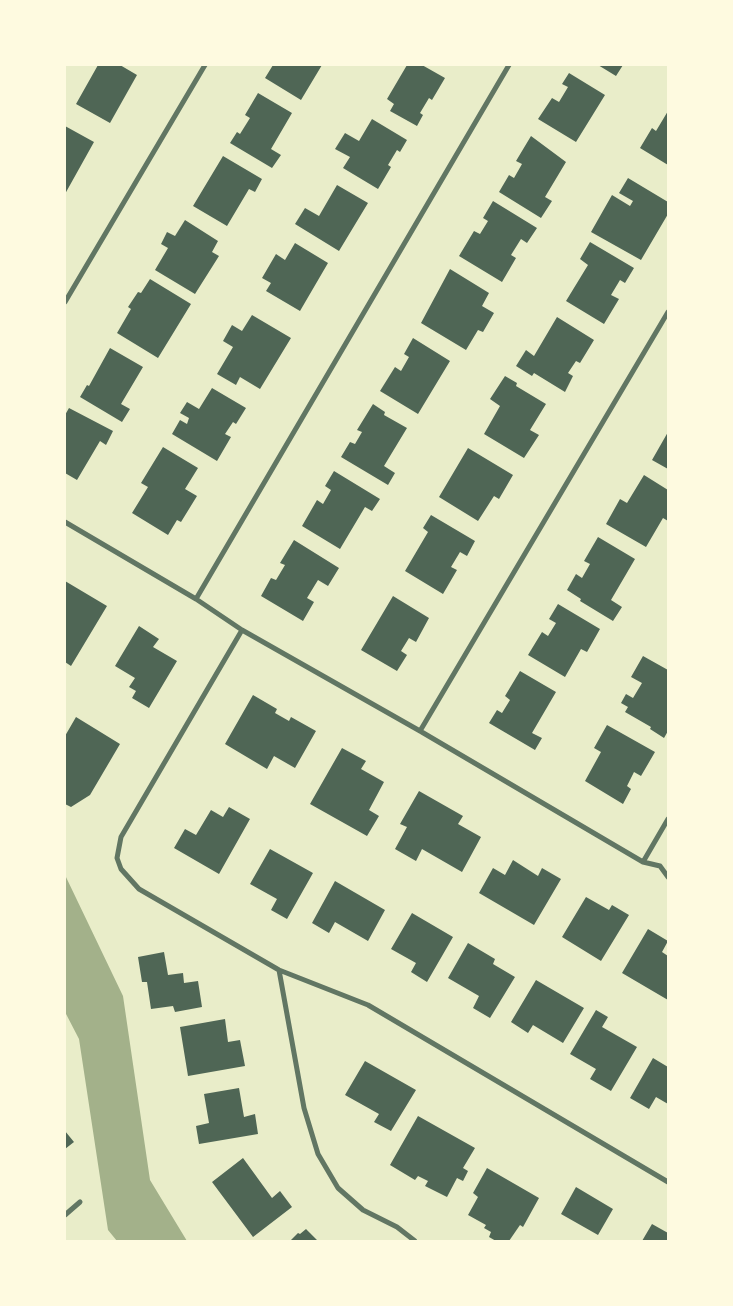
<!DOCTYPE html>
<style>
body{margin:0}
#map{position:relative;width:733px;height:1306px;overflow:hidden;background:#e9edc9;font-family:"Archivo Narrow",sans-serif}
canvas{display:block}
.frame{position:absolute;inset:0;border:66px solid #fefae0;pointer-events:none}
</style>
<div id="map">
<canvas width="733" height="1306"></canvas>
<div class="frame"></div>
</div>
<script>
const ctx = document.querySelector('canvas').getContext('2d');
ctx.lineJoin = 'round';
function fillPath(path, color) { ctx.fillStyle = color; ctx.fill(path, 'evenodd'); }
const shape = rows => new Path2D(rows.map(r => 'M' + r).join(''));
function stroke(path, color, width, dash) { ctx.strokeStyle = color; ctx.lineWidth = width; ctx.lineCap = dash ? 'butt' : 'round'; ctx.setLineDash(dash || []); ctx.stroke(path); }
fillPath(shape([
 [65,875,123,996,150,1180,187,1241,117,1241,108,1230,79,1039,65,1012]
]), '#a3b18a');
fillPath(shape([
 [98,65,120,65,137,75,110,123,76,104],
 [273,65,322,65,301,100,265,78],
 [407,65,422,65,445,78,432,100,429,98,420,113,423,115,417,126,390,111,394,104,387,99],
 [598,65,623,65,616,76],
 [569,73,605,95,576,142,538,119,552,98,559,102,568,87,562,84],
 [258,93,292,113,271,149,281,155,272,168,230,143,237,132,240,134,250,118,245,115],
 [668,111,668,165,640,148,652,128,656,131],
 [372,119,407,140,400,152,397,150,388,165,391,167,378,189,343,168,350,157,335,149,345,133,359,141],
 [65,126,94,142,65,194],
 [531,136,566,162,545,197,552,201,541,218,499,192,509,175,514,178,522,164,516,161],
 [223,156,262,179,255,192,249,189,227,226,193,206],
 [628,178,668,202,668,214,641,260,591,232,612,195,630,206,633,201,619,193],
 [337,185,368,203,339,251,295,224,305,208,319,216],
 [493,201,537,228,527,243,521,239,511,255,516,258,502,282,459,256,474,231,480,234,488,221,483,218],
 [185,220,218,241,212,252,219,256,195,294,155,270,168,248,161,244,167,232,175,236],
 [590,242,634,268,625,283,620,280,611,295,619,299,604,324,566,301,588,265,580,259],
 [295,243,328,263,300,311,266,291,271,283,262,278,276,254,285,260],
 [450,269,489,293,482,306,494,313,483,332,478,330,466,350,421,323],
 [150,279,191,304,158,358,117,333,131,309,128,307,138,292,141,293],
 [252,315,291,338,260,389,240,377,236,385,217,374,233,347,223,341,232,325,242,331],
 [557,317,594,340,580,363,576,361,568,373,573,376,565,392,534,373,532,376,516,366,526,350,534,356],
 [413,338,450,361,418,414,380,391,395,367,401,371,409,357,404,354],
 [110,348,143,367,121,404,130,409,122,422,80,397,87,385,89,386],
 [505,376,517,383,516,386,546,404,530,430,539,435,524,458,484,434,500,406,490,399],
 [212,388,246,408,236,424,233,422,225,434,231,437,217,461,172,434,180,420,187,424,189,418,180,413,187,402,199,409],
 [373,404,385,412,384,415,407,428,384,466,395,473,388,485,341,457,350,442,355,444,362,432,357,430],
 [69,408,113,431,106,445,100,441,77,480,65,473,65,415],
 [668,432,668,469,652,460],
 [163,447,198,468,185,489,197,496,181,522,177,520,168,535,132,513,148,487,141,483],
 [468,448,513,475,499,499,494,496,478,521,439,497],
 [334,471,380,499,372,511,365,507,340,549,302,526,317,500,323,504,331,490,325,486],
 [644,475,668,490,668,521,663,518,646,547,606,524,620,499,627,503],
 [431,515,475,541,467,556,460,552,451,567,457,570,443,594,405,571,428,532,423,528],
 [598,537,635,559,611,600,622,607,613,621,580,601,581,599,567,590,576,574,582,578,590,564,584,561],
 [294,540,339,568,328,586,318,580,307,598,314,602,303,621,261,596,271,578,276,580,285,565,280,563],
 [65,581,107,606,71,666,65,662],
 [393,596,429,618,416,642,409,638,401,651,407,655,397,671,361,650],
 [558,604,600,629,587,652,581,649,565,677,528,655,542,632,548,636,556,623,549,619],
 [139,626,159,639,153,647,177,661,149,708,132,698,136,691,129,687,135,678,115,666],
 [643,656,668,670,668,731,664,738,650,729,651,727,625,712,628,707,621,703,626,694,633,698,642,683,631,677],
 [520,671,556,692,532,733,542,738,535,750,489,723,497,710,502,713,510,700,505,696],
 [253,695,277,709,275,713,289,721,291,717,316,731,295,768,274,756,267,769,225,744],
 [76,717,120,744,90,795,71,807,65,804,65,736],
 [607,725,655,752,641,776,634,772,627,786,631,789,623,804,585,781,601,752,594,748],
 [342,748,366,761,361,769,384,782,369,810,379,816,367,836,310,804],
 [419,791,463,816,458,824,481,837,462,872,422,849,416,861,395,849,407,827,400,824],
 [229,807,250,819,219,874,174,848,185,829,196,835,211,810,223,817],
 [270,849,313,873,287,919,271,910,277,899,250,884],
 [513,860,538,876,542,868,561,879,534,925,479,893,493,868,505,875],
 [335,881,385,910,368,941,335,922,329,933,312,923],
 [586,897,609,910,612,905,629,915,601,961,562,937],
 [412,913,453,937,427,982,411,972,416,963,391,949],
 [648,929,668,941,662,952,668,956,668,1000,622,973],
 [468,943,495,959,493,964,515,977,490,1018,473,1008,479,996,448,978],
 [164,952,168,975,183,973,184,983,198,981,202,1007,175,1012,173,1006,151,1009,147,982,142,982,138,957],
 [536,980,584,1008,563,1043,533,1025,528,1033,511,1022],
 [596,1010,608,1017,602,1027,637,1047,611,1091,590,1079,596,1069,570,1054],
 [225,1019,228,1042,240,1040,245,1066,188,1076,180,1027],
 [653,1058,668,1067,668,1104,656,1097,649,1109,630,1098],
 [365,1061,416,1090,391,1131,374,1122,379,1114,345,1095],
 [239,1088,244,1117,255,1114,258,1134,199,1144,196,1126,209,1123,204,1094],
 [418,1116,475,1148,463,1168,468,1171,463,1181,457,1178,447,1197,425,1186,428,1181,418,1176,415,1180,390,1165],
 [65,1131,74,1142,65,1149],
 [243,1158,272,1198,280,1191,292,1207,253,1237,212,1182],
 [487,1168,539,1198,523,1227,520,1225,509,1241,496,1241,489,1237,491,1232,484,1228,486,1225,468,1215,478,1197,473,1193],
 [576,1187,613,1209,598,1235,561,1214],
 [652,1224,668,1233,667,1241,642,1241],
 [306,1229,318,1241,290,1241,298,1233,300,1234]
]), '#4f6655');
stroke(shape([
 [65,302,205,65],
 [65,522,196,599,242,630,420,731,643,862,660,866,668,877],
 [196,599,509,65],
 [242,630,121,837,117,858,121,869,139,889,279,970,368,1005,668,1182],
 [420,731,668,312],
 [643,862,668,819],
 [279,970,304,1108,318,1154,338,1188,363,1210,397,1227,415,1241],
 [65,1215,80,1202]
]), '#617663', 5);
</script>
